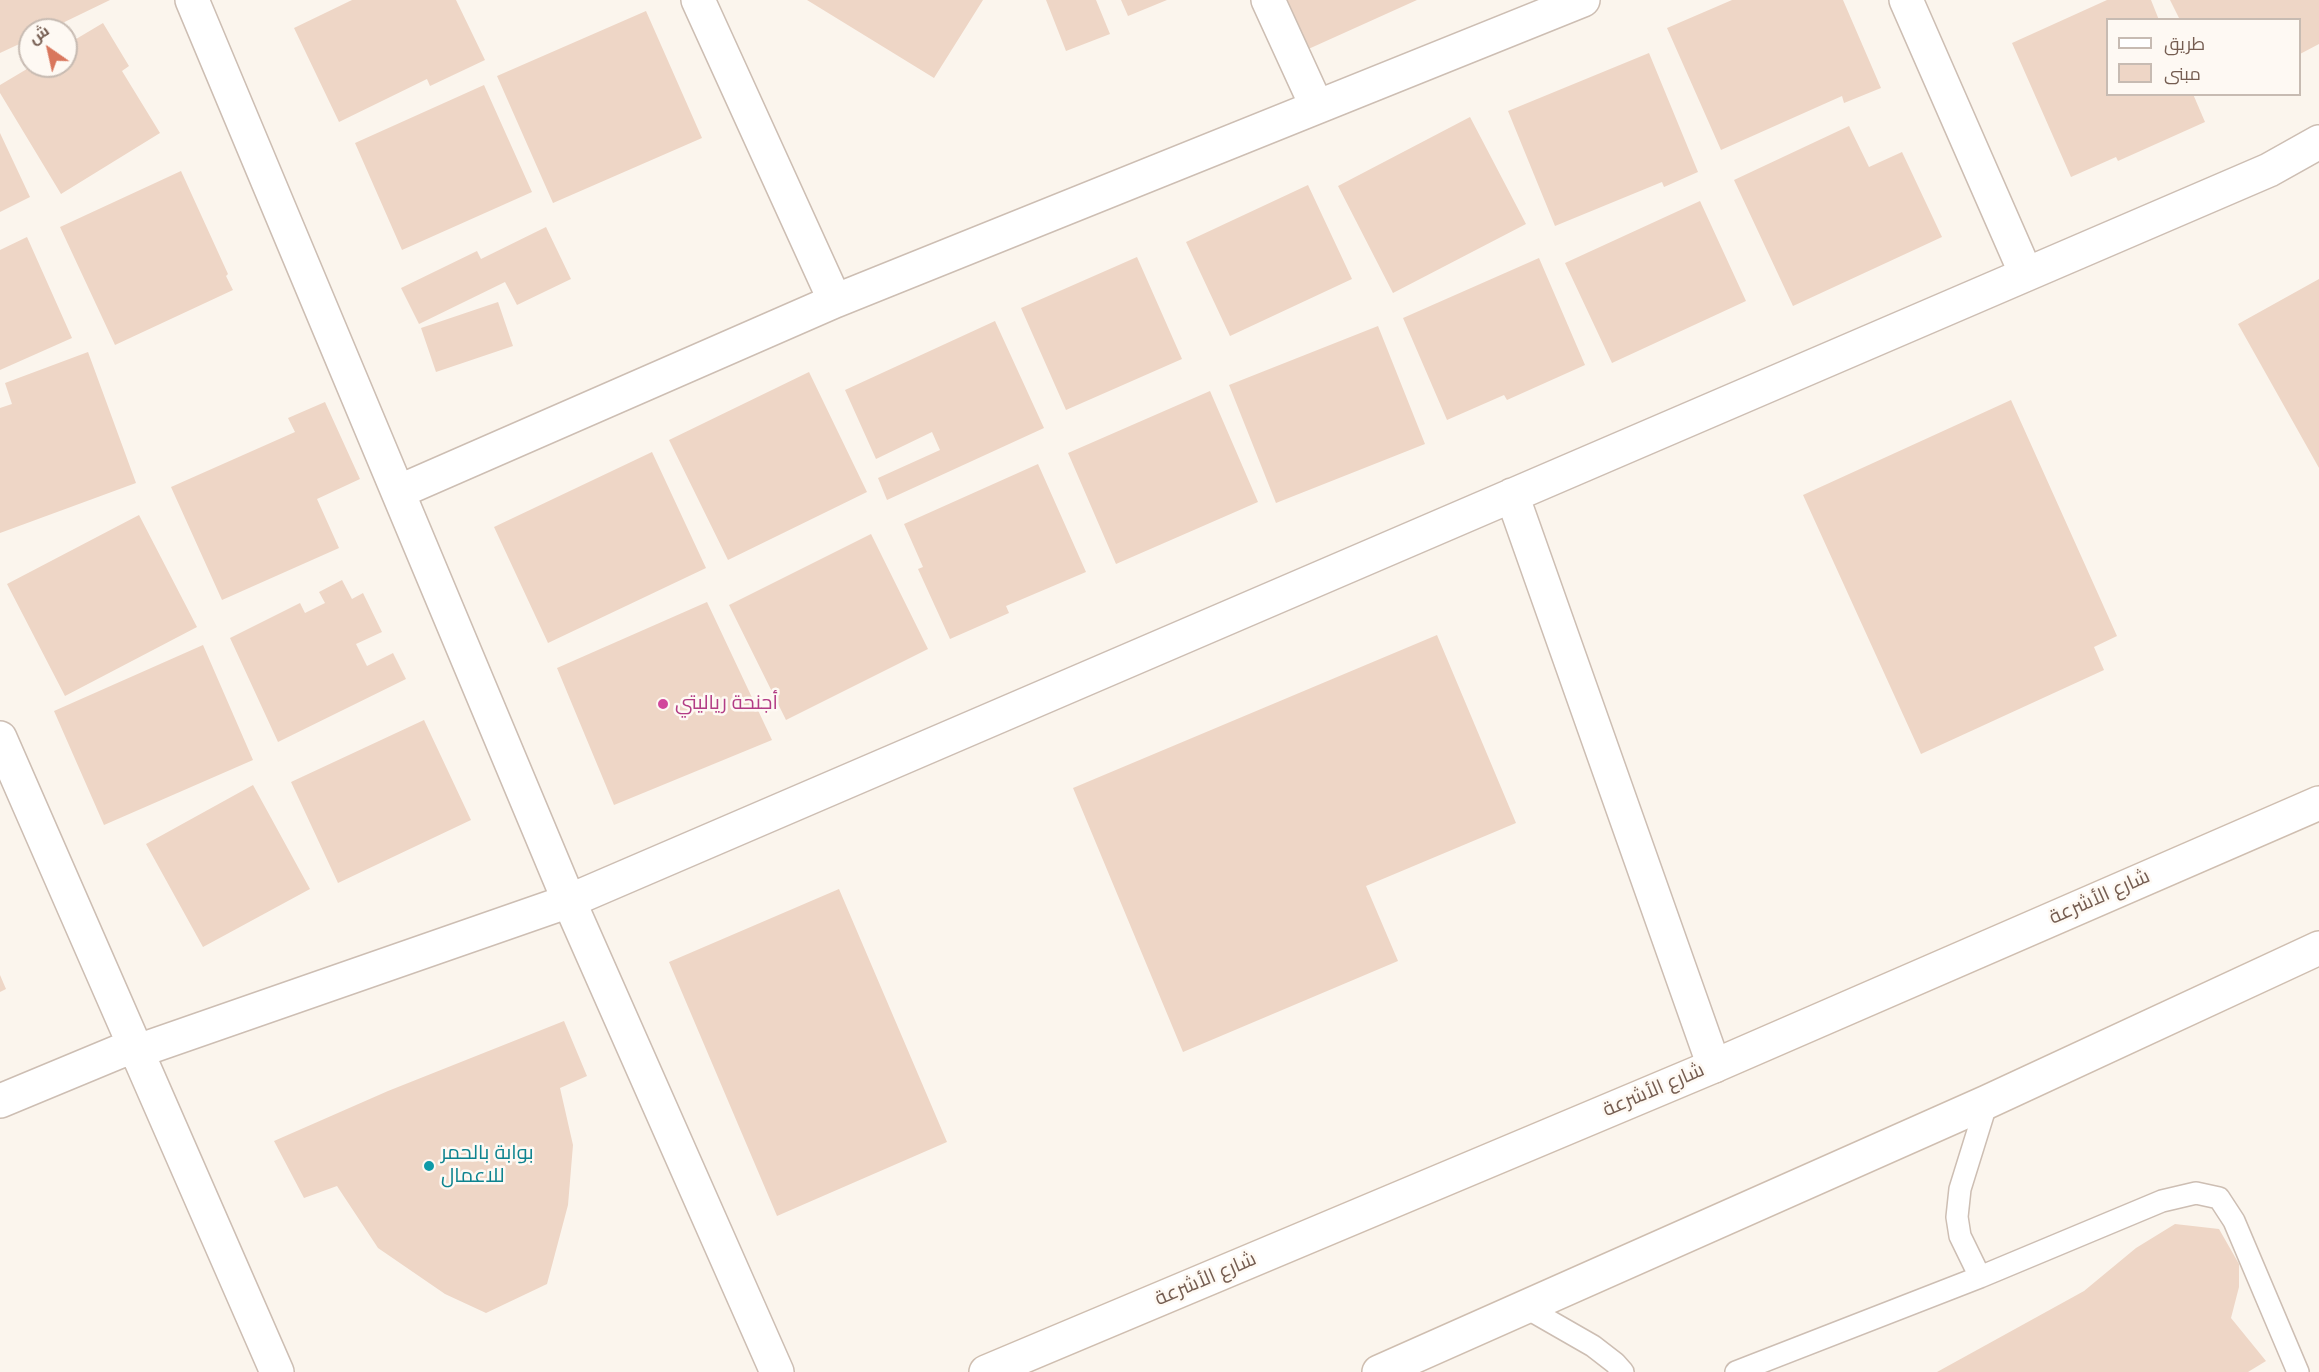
<!DOCTYPE html>
<meta charset="utf-8">
<style>
body{margin:0}
#map{position:relative;width:2319px;height:1372px;overflow:hidden;background:#fbf5ed;font-family:"Nunito Sans",Cairo,sans-serif}
canvas{display:block}
.legend{position:absolute;left:2106px;top:18px;width:195px;height:78px;box-sizing:border-box;background:#fef9f3;border:2px solid #c7bbb2;margin:0;padding:8px 10px;list-style:none;font-size:18px;color:#755d51}
.legend li{display:flex;align-items:center;gap:12px;height:30px}
.legend b{width:30px;border:2px solid #c7bbb2}
.north{position:absolute;left:18px;top:18px;width:60px;height:60px;box-sizing:border-box;background:#fef9f3;border:2px solid #c7bbb2;border-radius:50%;rotate:326deg;font-size:16px;font-weight:700;line-height:24px;text-align:center;color:#755d51}
.north::after{content:'';display:block;margin:auto;width:21px;height:27px;background:#d9775d;clip-path:polygon(50% 0,100% 100%,50% 72%,0 100%)}
</style>
<div id="map">
<canvas width="2319" height="1372"></canvas>
<ul class="legend">
<li><b style="height:8px;background:#fff"></b>طريق</li>
<li><b style="height:16px;background:#eed6c6"></b>مبنى</li>
</ul>
<div class="north">ش</div>
</div>
<script>
const ctx = document.querySelector('canvas').getContext('2d');
ctx.lineJoin = 'round';
function fillPath(path, color) { ctx.fillStyle = color; ctx.fill(path, 'evenodd'); }
const shape = rows => new Path2D(rows.map(r => 'M' + r).join(''));
function stroke(path, color, width, dash) { ctx.strokeStyle = color; ctx.lineWidth = width; ctx.lineCap = dash ? 'butt' : 'round'; ctx.setLineDash(dash || []); ctx.stroke(path); }
function drawText(font, color, halo, rows, align = 'center') {
  ctx.font = font + ' "Nunito Sans",Cairo,sans-serif'; ctx.lineWidth = 5; ctx.setLineDash([]); ctx.textBaseline = 'middle'; ctx.strokeStyle = halo; ctx.fillStyle = color; for (const [text, x, y, turn = 0] of rows) {
    ctx.save(); ctx.translate(x, y); ctx.rotate((+turn || 0) * Math.PI / 180); ctx.textAlign = isNaN(turn) ? turn : align; if (halo) ctx.strokeText(text, 0, 0); ctx.fillText(text, 0, 0); ctx.restore();
  }
}
fillPath(shape([
 [0,0,110,0,48,30,30,30,30,39,0,53],
 [352,0,456,0,485,60,430,86,427,79,339,122,294,28],
 [807,0,983,0,934,78],
 [1046,0,1096,0,1110,34,1066,51],
 [1121,0,1167,0,1128,16],
 [1282,0,1417,0,1304,51],
 [1732,0,1843,0,1881,88,1844,103,1842,96,1721,150,1667,28],
 [2107,0,2151,0,2159,20,2108,20,2108,94,2193,94,2205,122,2118,161,2116,157,2071,177,2012,43],
 [2170,0,2319,0,2319,44,2300,54,2300,20,2180,20],
 [646,11,702,138,553,203,497,76],
 [103,23,129,66,122,71,160,133,61,194,0,93,0,85,32,66,66,66,66,45],
 [1649,53,1698,172,1664,187,1662,182,1555,226,1508,111],
 [484,85,532,192,402,250,355,143],
 [1470,117,1526,224,1393,293,1338,186],
 [1849,126,1869,167,1902,152,1942,237,1793,306,1734,180],
 [0,133,30,197,0,212],
 [181,171,228,274,226,276,233,290,115,345,60,227],
 [1308,185,1352,279,1230,336,1186,242],
 [1700,201,1746,301,1612,363,1565,263],
 [546,227,571,279,517,305,505,282,419,324,401,288,477,251,481,259],
 [27,237,72,338,0,370,0,250],
 [1137,257,1182,359,1066,410,1021,308],
 [1539,258,1585,365,1507,400,1504,395,1447,420,1403,318],
 [2319,279,2319,468,2238,324],
 [498,302,513,346,436,372,421,328],
 [995,321,1044,428,887,500,878,478,940,450,932,432,876,459,845,390],
 [1378,326,1425,444,1276,503,1229,385],
 [88,352,136,483,0,533,0,408,12,404,5,383],
 [809,372,867,492,728,560,669,440],
 [1210,391,1258,502,1116,564,1068,453],
 [2011,400,2117,636,2094,647,2104,670,1921,754,1803,495],
 [325,402,360,479,317,499,339,548,222,600,171,487,295,432,288,418],
 [652,452,706,568,548,643,494,527],
 [1038,464,1086,572,1006,606,1009,613,950,639,918,569,923,567,904,524],
 [139,515,197,627,65,696,7,584],
 [871,534,928,649,786,720,729,605],
 [342,580,352,599,363,593,382,632,356,644,367,666,393,653,406,679,278,742,230,638,300,603,305,613,325,603,319,592],
 [707,602,772,740,614,805,557,668],
 [1437,635,1516,823,1366,886,1398,961,1183,1052,1073,788],
 [203,645,253,760,104,825,54,711],
 [424,720,471,820,338,883,291,782],
 [253,785,310,889,203,947,146,844],
 [839,889,947,1142,777,1216,669,962],
 [0,975,6,989,0,992],
 [564,1021,587,1076,560,1088,573,1145,568,1205,547,1284,486,1313,445,1294,378,1248,337,1186,304,1198,274,1141,388,1091],
 [2175,1224,2219,1229,2239,1264,2239,1287,2231,1318,2266,1361,2248,1372,1937,1372,2084,1291,2136,1248]
]), '#eed6c6');
const lane = shape([
 [1980,1277,1960,1236,1957,1217,1960,1189,1987,1102],
 [1525,1307,1593,1346,1615,1363,1623,1372],
 [1736,1372,1980,1277,2162,1201,2196,1193,2219,1198,2234,1221,2298,1372]
]);
const street = shape([
 [192,0,569,901,777,1372],
 [698,0,835,301],
 [1268,0,1317,107],
 [1906,0,2026,274],
 [398,492,835,301,1583,0],
 [1512,495,1714,1066],
 [0,738,277,1372],
 [138,1051,569,901,2269,170,2319,142],
 [0,1101,135,1045]
]);
const secondary = shape([
 [986,1372,1714,1066,2319,803],
 [1379,1372,1987,1102,2319,948]
]);
stroke(lane, '#cdbeb3', 24);
stroke(street, '#cdbeb3', 36);
stroke(secondary, '#cfbeb0', 36);
stroke(lane, '#fff', 21);
stroke(street, '#fff', 33);
stroke(secondary, '#fff', 33);
for (const [x, y, r, color] of [
 [663,704,6,"#d1479c"],
 [429,1166,6,"#0f9aa8"]
]) { const dot = new Path2D(); dot.arc(x, y, r, 0, 2 * Math.PI); ctx.fillStyle = color; ctx.fill(dot); stroke(dot, '#fef9f3', 2); }
drawText('20px', '#b23c85', '#fef9f3', [
 ["أجنحة رياليتي",675,704]
], 'left');
drawText('20px', '#755d51', '#fef9f3', [
 ["شارع الأشرعة",2100,898,-24],
 ["شارع الأشرعة",1654,1091,-23],
 ["شارع الأشرعة",1206,1280,-23]
]);
drawText('20px', '#0d838f', '#fef9f3', [
 ["بوابة بالحمر",441,1154],
 ["للاعمال",441,1177]
], 'left');
</script>
